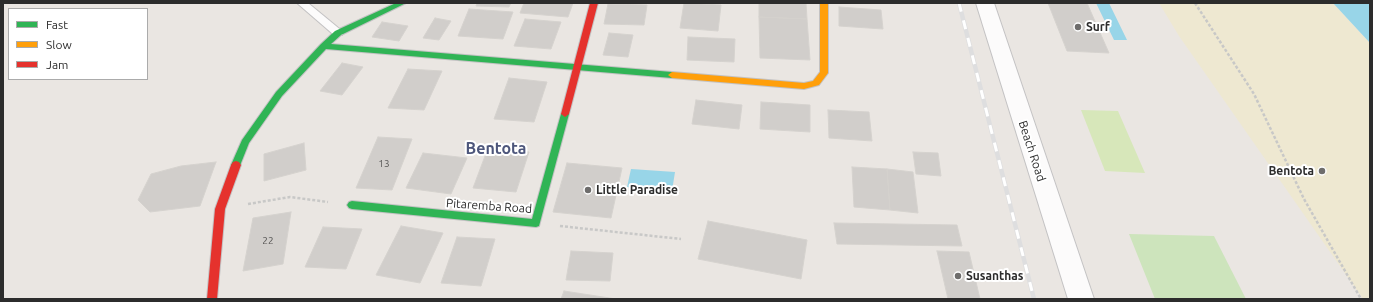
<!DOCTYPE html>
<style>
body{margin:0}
#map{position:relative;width:1373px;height:302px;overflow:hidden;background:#eae6e2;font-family:Ubuntu,sans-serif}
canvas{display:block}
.frame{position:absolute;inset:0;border:4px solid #2c2c2c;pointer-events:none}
.legend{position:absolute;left:8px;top:8px;width:140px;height:72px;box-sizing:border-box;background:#fff;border:1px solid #ababab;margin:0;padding:5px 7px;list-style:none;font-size:12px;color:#2c2c2c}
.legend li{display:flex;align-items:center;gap:8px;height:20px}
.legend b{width:20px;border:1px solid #ababab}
</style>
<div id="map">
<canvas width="1373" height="302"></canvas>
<div class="frame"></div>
<ul class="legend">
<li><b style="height:5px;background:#30b455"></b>Fast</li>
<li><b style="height:5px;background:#ff9f0a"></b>Slow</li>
<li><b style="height:5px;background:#e5322d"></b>Jam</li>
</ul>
</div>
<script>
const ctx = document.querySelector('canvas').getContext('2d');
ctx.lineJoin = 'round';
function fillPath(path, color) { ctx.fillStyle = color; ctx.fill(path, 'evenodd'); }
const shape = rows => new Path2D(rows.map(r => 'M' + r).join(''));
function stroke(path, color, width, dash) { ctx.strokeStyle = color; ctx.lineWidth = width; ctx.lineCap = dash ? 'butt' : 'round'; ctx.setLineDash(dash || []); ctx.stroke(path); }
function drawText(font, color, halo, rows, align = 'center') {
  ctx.font = font + ' Ubuntu,sans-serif'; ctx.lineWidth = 4; ctx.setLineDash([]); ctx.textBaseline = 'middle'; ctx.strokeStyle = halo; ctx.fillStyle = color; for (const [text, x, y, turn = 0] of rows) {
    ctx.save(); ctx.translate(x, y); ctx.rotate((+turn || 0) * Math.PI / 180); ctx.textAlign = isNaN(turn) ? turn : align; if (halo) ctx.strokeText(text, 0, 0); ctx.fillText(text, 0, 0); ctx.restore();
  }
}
fillPath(shape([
 [1129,234,1214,236,1246,299,1155,299]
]), '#cde4bc');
fillPath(shape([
 [1159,3,1333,3,1370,43,1370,299,1363,299,1179,36]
]), '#eee8d1');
fillPath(shape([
 [1081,110,1118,111,1145,173,1105,171]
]), '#d7e7ba');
fillPath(shape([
 [1096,3,1109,3,1127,40,1114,40],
 [1333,3,1370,3,1370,43],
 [631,169,675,172,672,191,627,187]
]), '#98d5e8');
const building = shape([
 [477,3,511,3,509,7,476,6,477,3],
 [524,3,573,3,568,17,520,13,524,3],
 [684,3,721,5,718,31,680,28,684,3],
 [759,3,806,3,807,19,759,17,759,3],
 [1048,3,1087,3,1109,53,1067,51,1048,3],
 [608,4,647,5,644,25,604,24,608,4],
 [839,7,881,10,883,29,839,26,839,7],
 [469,9,513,12,503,39,458,36,469,9],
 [759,17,807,19,810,60,760,58,759,17],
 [435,18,451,21,439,40,423,38,435,18],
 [525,19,561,22,551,49,514,46,525,19],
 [382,22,408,26,399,41,372,37,382,22],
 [609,33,633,35,628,57,603,55,609,33],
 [688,37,735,39,734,62,687,60,688,37],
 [342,63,363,67,342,95,320,91,342,63],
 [408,69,442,71,424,110,388,108,408,69],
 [509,78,547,82,534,122,494,119,509,78],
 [696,100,742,105,739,129,692,124,696,100],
 [761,102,810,105,810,132,760,129,761,102],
 [828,110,869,112,872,141,829,138,828,110],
 [378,137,412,139,392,190,356,188,378,137],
 [304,143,306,170,264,181,264,154,304,143],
 [488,148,529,152,516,192,473,188,488,148],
 [913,152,938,153,941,176,916,174,913,152],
 [423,153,467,158,451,194,406,188,423,153],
 [216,162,200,206,150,212,138,200,151,174,181,166,216,162],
 [567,163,622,168,611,218,553,212,567,163],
 [852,167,887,169,890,210,854,207,852,167],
 [887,169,913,172,918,213,890,210,887,169],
 [291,212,283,264,243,271,253,218,291,212],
 [708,221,807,240,801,279,698,259,708,221],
 [834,223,957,225,962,246,837,244,834,223],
 [401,226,443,233,420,283,376,275,401,226],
 [323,227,362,229,346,269,305,267,323,227],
 [457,237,495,239,481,286,441,283,457,237],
 [571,251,613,253,610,281,566,280,571,251],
 [937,251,969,252,980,299,948,299,937,251],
 [564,291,616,299,561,299,564,291]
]);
fillPath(building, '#d1cecb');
stroke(building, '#d5d2ce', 1);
const lane = shape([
 [297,3,308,3,342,31,343,33,342,35,334,35,297,3]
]);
const street = shape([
 [976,3,994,3,1094,299,1068,299,976,3]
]);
const fast = shape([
 [396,3,406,3,341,35,331,44,672,72,676,75,672,78,326,49,282,96,249,143,239,168,233,168,231,165,242,140,276,92,321,44,335,31,396,3],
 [565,111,569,114,539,226,536,227,352,209,349,208,347,205,349,202,352,201,532,219,561,114,565,111]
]);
const slow = shape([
 [820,3,828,3,828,73,819,85,804,89,672,78,668,75,672,72,804,83,813,81,820,72,820,3]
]);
const jam = shape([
 [590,3,598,3,569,114,565,117,561,114,590,3],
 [236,161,239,162,241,165,225,209,217,299,207,299,215,209,231,165,233,162,236,161]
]);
stroke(lane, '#c3c2c3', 2);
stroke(street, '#c3c2c3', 2);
stroke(fast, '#c3c2c3', 2);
stroke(slow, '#c3c2c3', 2);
stroke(jam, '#c3c2c3', 2);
stroke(shape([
 [1195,3,1254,94,1304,199,1361,299],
 [248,204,290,197,328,202],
 [560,226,681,239]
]), '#c8c8c7', 2.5, [3, 2]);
fillPath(lane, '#fcfbfb');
fillPath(street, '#fcfbfb');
fillPath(fast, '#30b455');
fillPath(slow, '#ff9f0a');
fillPath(jam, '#e5322d');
const rail = shape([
 [959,3,1034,299]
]);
stroke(rail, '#dededf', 4.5);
stroke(rail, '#fff', 3, [9]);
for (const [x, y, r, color] of [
 [1078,27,4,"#6e6d6c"],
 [1322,171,4,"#6e6d6c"],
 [588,190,4,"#6e6d6c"],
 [958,276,4,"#6e6d6c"]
]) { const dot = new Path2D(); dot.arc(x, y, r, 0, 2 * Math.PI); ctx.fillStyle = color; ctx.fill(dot); stroke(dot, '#fff', 1.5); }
drawText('10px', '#565554', null, [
 ["13",384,164],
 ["22",268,241]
]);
drawText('bold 12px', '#2c2c2c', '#fff', [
 ["Surf",1086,27],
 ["Bentota",1314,171,"right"],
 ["Little Paradise",596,190],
 ["Susanthas",966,276]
], 'left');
drawText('12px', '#2c2c2c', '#fff', [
 ["Beach Road",1032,151,72],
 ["Pitaremba Road",489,206,4]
]);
drawText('bold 16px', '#4d567b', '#fff', [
 ["Bentota",496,149]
]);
</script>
